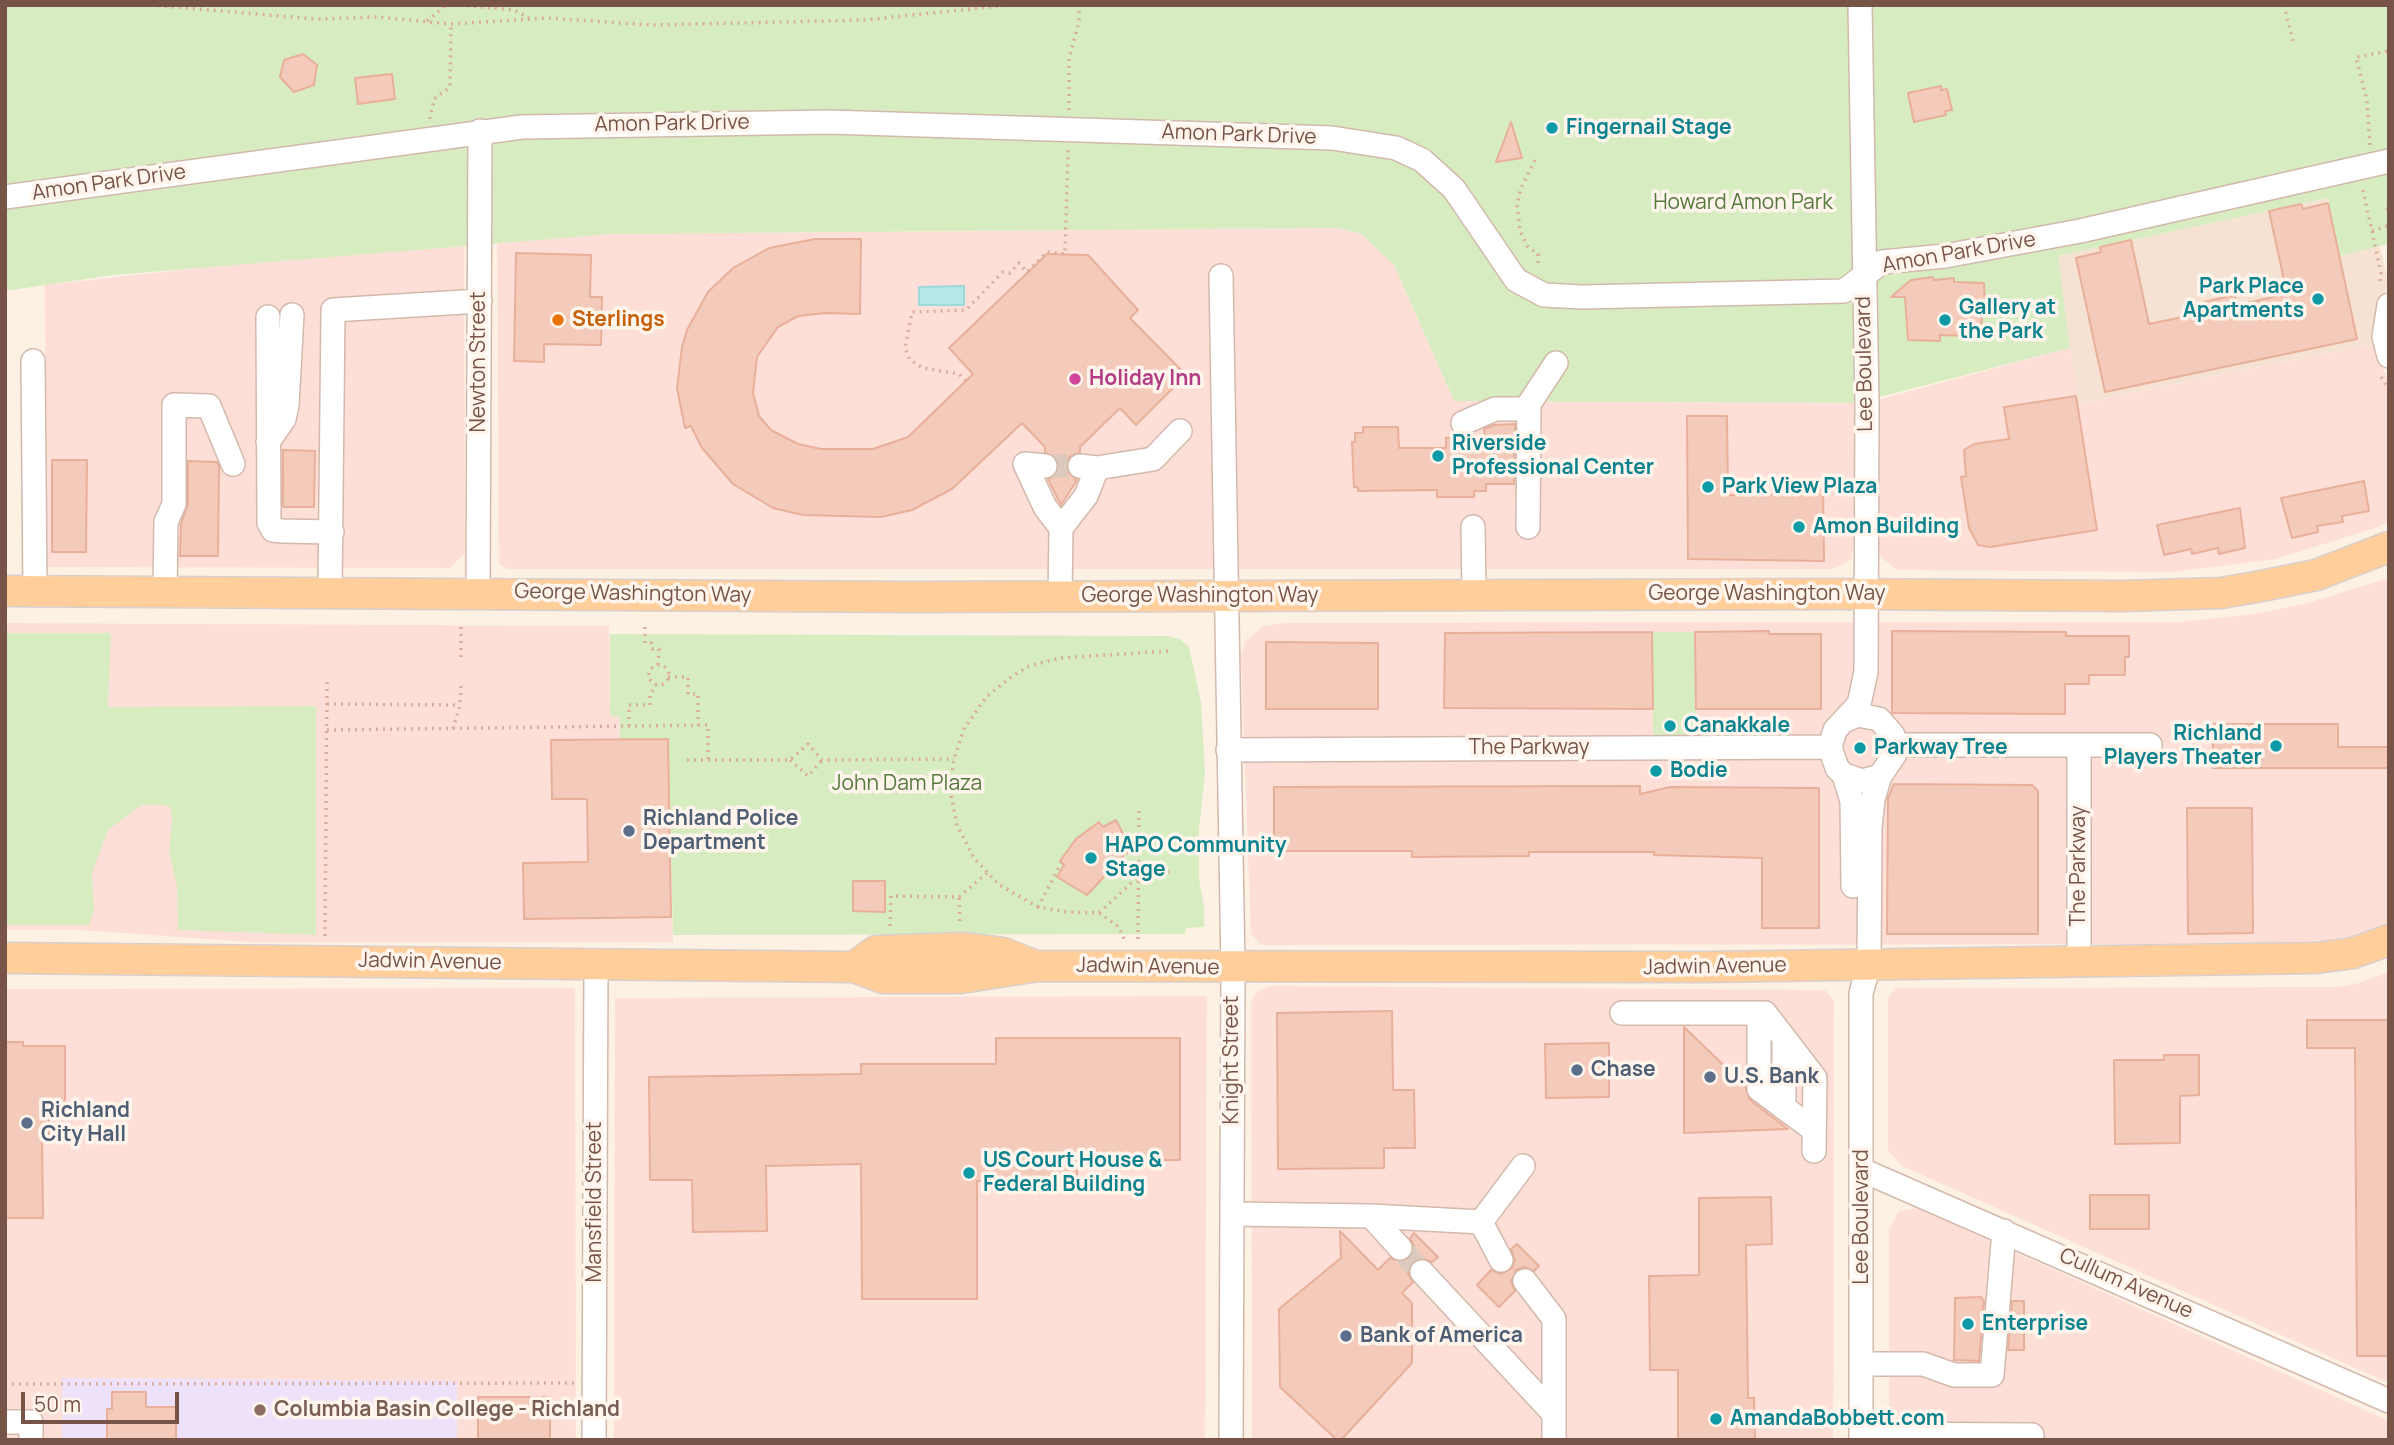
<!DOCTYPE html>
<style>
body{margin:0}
#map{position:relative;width:2394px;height:1445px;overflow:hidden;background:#fdf1e4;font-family:Manrope,sans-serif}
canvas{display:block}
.frame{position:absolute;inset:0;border:7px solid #785448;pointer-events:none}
.scale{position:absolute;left:21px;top:1392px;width:158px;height:32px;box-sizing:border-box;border:4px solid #785448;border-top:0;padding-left:9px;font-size:21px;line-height:24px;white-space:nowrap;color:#785448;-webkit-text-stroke:5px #fff5ec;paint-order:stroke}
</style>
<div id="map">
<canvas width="2394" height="1445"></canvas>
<div class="frame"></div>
<div class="scale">50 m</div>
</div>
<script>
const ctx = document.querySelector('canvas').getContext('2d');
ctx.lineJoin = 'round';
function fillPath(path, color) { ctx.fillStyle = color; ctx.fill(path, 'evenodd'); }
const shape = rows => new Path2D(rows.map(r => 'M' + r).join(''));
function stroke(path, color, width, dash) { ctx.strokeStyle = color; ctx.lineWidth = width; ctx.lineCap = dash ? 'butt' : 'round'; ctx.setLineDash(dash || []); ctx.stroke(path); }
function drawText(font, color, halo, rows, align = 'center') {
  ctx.font = font + ' Manrope,sans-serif'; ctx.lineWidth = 7; ctx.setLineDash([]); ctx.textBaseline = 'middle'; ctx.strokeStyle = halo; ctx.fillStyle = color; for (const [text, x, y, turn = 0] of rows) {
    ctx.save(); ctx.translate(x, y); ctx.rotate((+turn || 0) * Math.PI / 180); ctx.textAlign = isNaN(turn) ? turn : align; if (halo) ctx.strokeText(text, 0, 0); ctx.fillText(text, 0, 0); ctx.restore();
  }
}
fillPath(shape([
 [2328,198,2340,256,2380,246,2388,283,2379,306,2377,343,2078,404,2057,256]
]), '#f6e2d2');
fillPath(shape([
 [1337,228,1361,234,1394,265,1454,401,1856,403,1855,539,1851,560,1832,569,508,569,499,564,497,242,611,234],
 [464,246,465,553,450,568,46,567,45,285,262,261],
 [2377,343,2379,359,2389,382,2389,521,2378,527,2276,559,2171,572,1897,570,1881,557,1877,546,1877,400,2070,348,2079,404],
 [2389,578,2389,924,2372,933,2348,940,2293,944,1262,945,1251,935,1241,656,1245,642,1263,626,1285,623,2180,622,2255,614,2308,603],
 [5,623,609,626,610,716,619,717,620,739,668,739,673,942,250,942,80,930,5,930],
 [2389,972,2389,1383,1902,1166,1888,1150,1888,997,1896,988,2339,987,2359,983],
 [1271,986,1825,990,1834,1001,1833,1440,1252,1440,1251,1003,1257,991],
 [575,988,576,1440,457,1440,457,1381,62,1378,62,1440,5,1440,5,989],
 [1207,996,1205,1440,614,1440,615,998],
 [1917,1208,2389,1421,2389,1440,1889,1440,1889,1230,1898,1212]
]), '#fedfd8');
fillPath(shape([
 [62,1378,457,1381,457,1440,62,1440]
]), '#eee1fa');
fillPath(shape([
 [5,5,2389,5,2389,244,2340,256,2328,198,2058,256,2070,348,1856,403,1454,401,1394,265,1361,234,1337,228,611,234,114,275,5,291],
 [1652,632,1695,632,1696,739,1653,739],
 [5,633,111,633,108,707,316,706,316,935,178,930,177,886,169,852,172,819,170,807,162,805,142,805,108,830,92,873,94,911,89,925,5,925],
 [610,634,1168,636,1180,639,1189,647,1201,702,1205,773,1199,829,1199,879,1204,907,1204,927,1186,928,1185,934,673,935,668,739,620,739,619,717,610,716]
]), '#d8ecc2');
const water = shape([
 [964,286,964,305,919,305,919,287,964,286]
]);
fillPath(water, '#b8e7e8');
stroke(water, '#9dd8db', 2);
const building = shape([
 [303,54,317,65,314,85,294,92,280,77,284,60,303,54],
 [392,74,395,99,358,104,355,78,392,74],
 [1941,86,1941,90,1947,89,1952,110,1945,111,1946,115,1914,122,1908,93,1941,86],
 [1511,122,1522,158,1496,162,1511,122],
 [2328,203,2357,339,2105,392,2076,258,2101,252,2100,247,2131,240,2149,324,2201,313,2199,303,2235,295,2237,305,2287,294,2269,211,2301,204,2303,209,2328,203],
 [815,239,861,239,860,314,826,313,798,316,778,327,757,357,753,393,759,416,771,430,798,444,821,449,873,449,908,437,973,374,949,348,1047,254,1088,255,1138,310,1130,318,1186,375,1136,425,1120,408,1080,447,1080,452,1069,457,1067,471,1077,480,1061,505,1048,479,1057,474,1057,460,1045,452,1045,447,1022,423,952,489,912,510,881,517,803,515,773,508,733,484,702,448,691,426,685,428,677,388,682,347,687,330,708,292,733,268,769,248,815,239],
 [516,253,591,255,590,297,602,297,601,345,544,344,544,362,514,361,516,253],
 [1933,277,1934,280,1954,278,1954,282,1984,283,1985,302,1983,302,1981,331,1971,336,1940,335,1940,341,1908,340,1905,297,1891,297,1911,280,1933,277],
 [2076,396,2097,530,1990,547,1978,545,1969,528,1961,477,1966,476,1964,450,1974,444,2009,439,2004,407,2076,396],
 [1687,416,1727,416,1728,495,1774,494,1773,485,1823,484,1824,561,1688,559,1687,416],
 [1515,424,1514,484,1486,484,1486,491,1474,491,1474,497,1437,497,1437,490,1358,491,1358,487,1354,487,1352,442,1355,442,1355,433,1363,433,1363,427,1398,427,1399,448,1446,448,1446,438,1485,438,1484,429,1494,425,1515,424],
 [283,450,315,451,314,507,283,507,283,450],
 [52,460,87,460,86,552,52,552,52,460],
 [188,461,217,462,219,466,218,556,180,556,181,524,188,504,188,461],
 [2364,481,2369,511,2342,516,2343,522,2317,526,2318,532,2292,538,2281,498,2364,481],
 [2240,508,2245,548,2219,554,2218,548,2192,554,2191,549,2164,555,2157,525,2240,508],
 [1769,631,1769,634,1821,634,1821,709,1696,709,1695,632,1769,631],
 [1892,631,2066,632,2066,636,2129,636,2129,657,2125,657,2125,675,2089,675,2089,684,2065,684,2065,714,1892,713,1892,631],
 [1652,632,1653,709,1444,708,1445,633,1652,632],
 [1266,642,1378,643,1378,709,1266,709,1266,642],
 [2213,724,2338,724,2338,747,2389,747,2389,768,2213,768,2213,724],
 [668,739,671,917,524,919,523,863,588,862,587,799,552,799,551,740,668,739],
 [1894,784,2032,785,2038,791,2038,934,1887,934,1888,798,1894,784],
 [1640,786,1640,794,1670,787,1819,788,1819,928,1762,928,1762,858,1654,855,1654,852,1529,852,1529,856,1412,857,1412,851,1274,851,1274,787,1640,786],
 [2187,808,2252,808,2253,933,2188,934,2187,808],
 [1116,820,1132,851,1125,854,1087,895,1057,877,1064,865,1060,861,1076,839,1099,822,1103,827,1116,820],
 [853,881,885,881,885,912,853,911,853,881],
 [1392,1011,1393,1090,1414,1090,1415,1148,1384,1148,1384,1168,1278,1169,1277,1013,1392,1011],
 [2307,1020,2389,1020,2389,1356,2357,1356,2355,1048,2307,1048,2307,1020],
 [1684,1027,1745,1086,1750,1100,1788,1129,1684,1133,1684,1027],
 [996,1038,1180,1038,1180,1160,1077,1160,1077,1181,977,1181,977,1299,862,1299,861,1164,766,1166,767,1231,693,1232,692,1180,650,1180,649,1077,861,1074,861,1064,996,1064,996,1038],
 [5,1042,23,1042,23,1046,65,1046,65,1108,49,1108,49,1138,42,1138,43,1218,5,1218,5,1042],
 [1609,1043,1609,1097,1546,1098,1545,1044,1609,1043],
 [2164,1055,2199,1055,2199,1095,2180,1096,2180,1143,2115,1144,2114,1060,2164,1060,2164,1055],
 [2090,1195,2149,1195,2149,1229,2090,1229,2090,1195],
 [1771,1197,1772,1244,1746,1245,1748,1398,1754,1398,1755,1440,1678,1440,1678,1370,1650,1370,1649,1276,1699,1275,1699,1198,1771,1197],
 [1340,1231,1378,1270,1390,1258,1402,1262,1410,1258,1414,1246,1410,1238,1414,1233,1438,1257,1432,1262,1420,1258,1412,1262,1408,1274,1413,1282,1402,1293,1412,1303,1412,1363,1341,1440,1337,1440,1280,1387,1279,1309,1341,1258,1340,1231],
 [1517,1244,1539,1266,1534,1271,1524,1267,1516,1270,1511,1282,1515,1291,1499,1307,1477,1285,1491,1270,1501,1274,1512,1268,1515,1260,1511,1249,1517,1244],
 [1981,1297,1984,1301,1979,1361,1954,1360,1955,1298,1981,1297],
 [2012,1301,2024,1301,2024,1350,2008,1350,2012,1301],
 [112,1392,146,1392,146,1407,176,1407,176,1440,107,1440,107,1409,112,1409,112,1392],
 [478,1397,550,1397,550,1440,478,1440,478,1397]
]);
fillPath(building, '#f4cbba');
stroke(building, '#e8af9a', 2);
stroke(shape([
 [1045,466,1080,466],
 [1400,1248,1422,1272]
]), '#dccabd', 23, [23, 11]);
const minor = shape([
 [5,197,522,127,829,122,1332,138,1396,148,1422,160,1454,189,1516,280,1544,295,1582,297,1844,291,1882,262,1945,256,2080,231,2389,161],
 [1221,276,1233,968,1231,1440],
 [2389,305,2384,337,2389,356],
 [268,317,269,523,273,530,282,531,332,532],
 [33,361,35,591],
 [1463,423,1495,409,1529,409],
 [268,442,284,419,287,405,292,315],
 [1045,466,1025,464,1045,507,1061,528],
 [1080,466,1097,468,1153,459,1180,431],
 [1473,527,1474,595],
 [1528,527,1529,404,1556,363],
 [165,591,166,522,174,504,174,405,209,406,233,464],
 [330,592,333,310,480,301],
 [478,593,480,131],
 [1060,596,1061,528,1086,496,1097,468],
 [1848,719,1858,715,1879,719,1893,735,1895,754,1880,776,1862,781,1844,775,1837,768,1830,747,1835,730,1859,704,1866,672,1867,403,1860,5],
 [1896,745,2150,745],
 [2079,745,2079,960],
 [1228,750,1830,747],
 [1844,775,1852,801,1853,886],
 [1622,1013,1765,1013,1815,1078,1814,1151],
 [1759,1013,1759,1089,1814,1130],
 [1784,1108,1784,1038],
 [1862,1170,2389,1401],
 [1232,1214,1371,1216,1400,1248],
 [1371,1216,1481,1222,1501,1260],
 [1481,1222,1523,1166],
 [1422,1272,1554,1414,1554,1440],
 [1525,1281,1554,1319,1554,1414],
 [1861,1364,1923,1364,1954,1375,1992,1375,2004,1231],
 [5,1422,31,1422,31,1440],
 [1861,1434,2032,1435,2032,1440],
 [594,1440,596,963],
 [1861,1440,1861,993,1869,965,1870,828,1873,799,1880,776]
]);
const major = shape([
 [5,591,909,597,1837,594,2123,596,2221,593,2256,587,2316,575,2389,547],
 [5,958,854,967,883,978,961,978,1038,966,1705,967,2316,958,2353,953,2389,940],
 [854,967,876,951,961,948,1003,953,1031,964]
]);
stroke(minor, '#d2b9ac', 26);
stroke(major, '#d9cfcc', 33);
stroke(shape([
 [151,5,316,19,377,17,451,24,547,18,652,25,866,20,1007,5],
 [460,5,514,10,529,18],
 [2284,5,2294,45],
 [427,21,446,5],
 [1069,110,1069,59,1079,22,1079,5],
 [430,119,434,99,450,87,451,24],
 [2370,145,2367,101,2356,57,2389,51],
 [1535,160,1521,188,1517,205,1520,231,1528,247,1538,254,1538,267],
 [2363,190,2381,273,2380,285],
 [2389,204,2385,205,2389,210],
 [2372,231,2389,225],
 [2381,377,2389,390],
 [966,381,959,374,923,368,910,360,905,348,912,312,966,310,1003,272,1010,273,1019,263,1027,272,1047,252,1065,254,1068,149],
 [461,627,461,658],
 [645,627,645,643,651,643,652,649,659,649,658,665],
 [1168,651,1061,658,1029,666,1014,675,986,697,964,729,954,759,950,789,957,825,974,858,998,884,1038,907,1068,912,1099,913,1142,873,1171,872],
 '649 675a10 10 0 1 1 20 0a10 10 0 1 1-20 0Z',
 [668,677,688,677,688,694,698,694,698,725],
 [327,704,460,705],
 [629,726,629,705,650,705,650,695,656,685],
 [453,729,460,705,461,686],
 [327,730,708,725,708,760],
 [687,760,790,760,808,744,822,760,954,759],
 [790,760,808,776,822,760],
 [959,898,960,925],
 [1038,907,1061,863],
 [1099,913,1119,927,1124,939],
 [890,926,891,896,959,897,987,873],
 [325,936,327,678],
 [1138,939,1139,809],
 [5,1384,574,1383]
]), '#daae9d', 3.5, [2, 5]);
stroke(minor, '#fff', 23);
stroke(major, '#ffce9a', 30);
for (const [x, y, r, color] of [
 [1552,128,7,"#0f9aa8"],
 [2318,299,7,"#0f9aa8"],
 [558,320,7,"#e8710a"],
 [1945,320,7,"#0f9aa8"],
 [1075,379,7,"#d1479c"],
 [1438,456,7,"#0f9aa8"],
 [1708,487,7,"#0f9aa8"],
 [1799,527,7,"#0f9aa8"],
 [1670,726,7,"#0f9aa8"],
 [2276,746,7,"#0f9aa8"],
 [1860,748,7,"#0f9aa8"],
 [1656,771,7,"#0f9aa8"],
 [629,831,7,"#5c6f8a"],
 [1091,858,7,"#0f9aa8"],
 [1577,1070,7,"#5c6f8a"],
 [1710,1077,7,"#5c6f8a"],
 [27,1123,7,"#5c6f8a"],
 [969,1173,7,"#0f9aa8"],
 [1968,1324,7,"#0f9aa8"],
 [1346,1336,7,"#5c6f8a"],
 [260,1410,7,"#8d6e63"],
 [1716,1419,7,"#0f9aa8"]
]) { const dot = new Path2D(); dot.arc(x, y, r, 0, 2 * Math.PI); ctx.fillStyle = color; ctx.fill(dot); stroke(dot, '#fff5ec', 2.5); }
drawText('21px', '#785448', '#fff5ec', [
 ["Amon Park Drive",672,124,-1],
 ["Amon Park Drive",1239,135,2],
 ["Amon Park Drive",109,183,-8],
 ["Amon Park Drive",1959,253,-10],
 ["Newton Street",479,362,-90],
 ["Lee Boulevard",1865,364,-91],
 ["George Washington Way",633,594,1],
 ["George Washington Way",1767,594],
 ["George Washington Way",1200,596],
 ["The Parkway",1529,748],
 ["The Parkway",2079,866,-90],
 ["Jadwin Avenue",430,962,1],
 ["Jadwin Avenue",1148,967,1],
 ["Jadwin Avenue",1715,967,-1],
 ["Knight Street",1232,1060,-90],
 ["Mansfield Street",595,1202,-90],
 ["Lee Boulevard",1862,1217,-90],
 ["Cullum Avenue",2126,1284,24]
]);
drawText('bold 21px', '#0d838f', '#fff5ec', [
 ["Fingernail Stage",1566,128],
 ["Park Place",2304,287,"right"],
 ["Apartments",2304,311,"right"],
 ["Gallery at",1959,308],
 ["the Park",1959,332],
 ["Riverside",1452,444],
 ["Professional Center",1452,468],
 ["Park View Plaza",1722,487],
 ["Amon Building",1813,527],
 ["Canakkale",1684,726],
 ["Richland",2262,734,"right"],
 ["Players Theater",2262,758,"right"],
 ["Parkway Tree",1874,748],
 ["Bodie",1670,771],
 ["HAPO Community",1105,846],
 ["Stage",1105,870],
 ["US Court House &",983,1161],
 ["Federal Building",983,1185],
 ["Enterprise",1982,1324],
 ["AmandaBobbett.com",1730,1419]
], 'left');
drawText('21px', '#55783c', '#fff5ec', [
 ["Howard Amon Park",1743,203],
 ["John Dam Plaza",907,784]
]);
drawText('bold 21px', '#c56008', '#fff5ec', [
 ["Sterlings",572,320]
], 'left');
drawText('bold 21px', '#b23c85', '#fff5ec', [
 ["Holiday Inn",1089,379]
], 'left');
drawText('bold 21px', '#4e5e75', '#fff5ec', [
 ["Richland Police",643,819],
 ["Department",643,843],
 ["Chase",1591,1070],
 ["U.S. Bank",1724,1077],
 ["Richland",41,1111],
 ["City Hall",41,1135],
 ["Bank of America",1360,1336]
], 'left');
drawText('bold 21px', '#785e54', '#fff5ec', [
 ["Columbia Basin College - Richland",274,1410]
], 'left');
</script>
